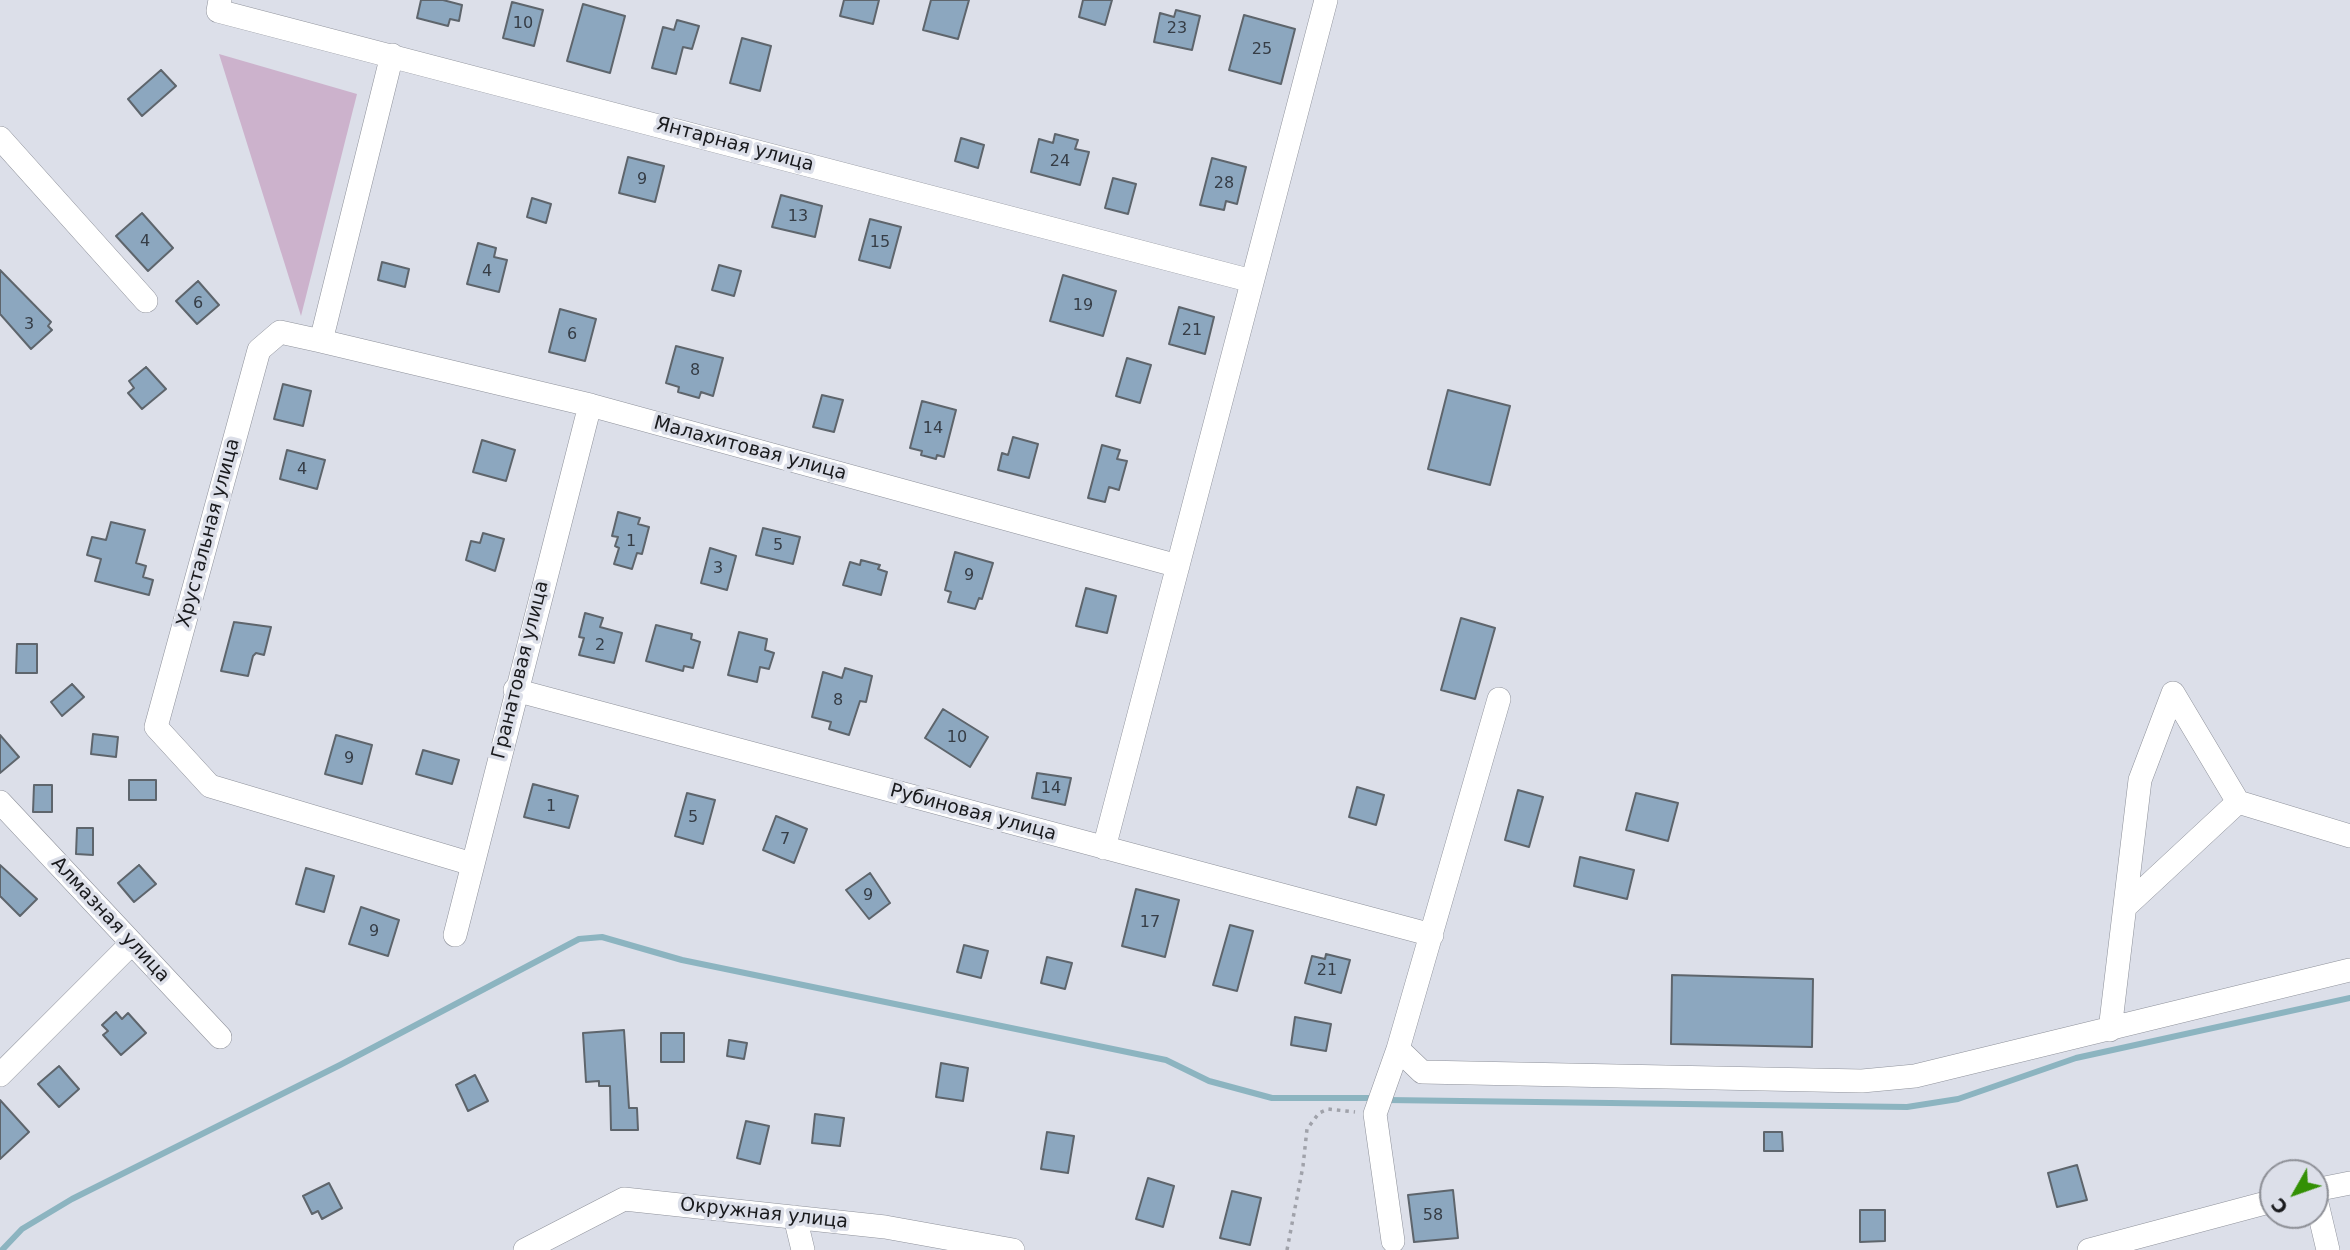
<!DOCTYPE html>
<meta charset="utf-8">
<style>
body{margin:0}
#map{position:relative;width:2350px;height:1250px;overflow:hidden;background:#dcdfe9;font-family:"DejaVu Sans",sans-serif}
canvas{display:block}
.north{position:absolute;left:2259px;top:1159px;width:70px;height:70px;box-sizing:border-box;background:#dcdfe9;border:2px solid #8e9097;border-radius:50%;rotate:230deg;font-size:19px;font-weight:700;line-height:28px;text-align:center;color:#191a1d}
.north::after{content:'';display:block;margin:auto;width:24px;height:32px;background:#339004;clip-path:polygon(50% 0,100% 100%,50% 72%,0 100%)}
</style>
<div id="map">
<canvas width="2350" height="1250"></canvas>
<div class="north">С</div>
</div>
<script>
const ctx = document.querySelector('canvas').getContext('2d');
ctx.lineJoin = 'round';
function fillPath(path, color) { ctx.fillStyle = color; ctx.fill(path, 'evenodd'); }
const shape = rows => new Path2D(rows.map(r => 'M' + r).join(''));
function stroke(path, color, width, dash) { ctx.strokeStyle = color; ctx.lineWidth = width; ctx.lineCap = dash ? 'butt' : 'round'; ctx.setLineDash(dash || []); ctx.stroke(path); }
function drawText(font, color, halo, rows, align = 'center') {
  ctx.font = font + ' "DejaVu Sans",sans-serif'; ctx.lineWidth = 7; ctx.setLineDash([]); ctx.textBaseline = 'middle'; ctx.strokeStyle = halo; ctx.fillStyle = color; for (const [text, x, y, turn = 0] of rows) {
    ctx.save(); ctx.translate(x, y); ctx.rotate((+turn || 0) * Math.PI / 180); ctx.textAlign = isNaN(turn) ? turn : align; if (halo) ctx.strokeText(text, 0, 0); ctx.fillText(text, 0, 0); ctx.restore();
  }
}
fillPath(shape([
 [219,54,357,94,301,316]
]), '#ccb2cc');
stroke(shape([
 [1387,1100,1907,1107,1958,1099,2076,1058,2350,998],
 [2,1250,22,1229,72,1199,340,1065,579,939,602,937,682,960,1166,1060,1209,1081,1272,1098,1371,1098]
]), '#8cb4c0', 6);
const building = shape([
 [421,0,443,0,462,5,459,21,450,19,448,26,417,18,421,0],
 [844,0,879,0,873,24,840,16,844,0],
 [931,0,969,0,958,39,923,30,931,0],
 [1083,0,1112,0,1105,25,1079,17,1083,0],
 [512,2,543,10,534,46,503,38,512,2],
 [583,4,625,16,610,73,567,61,583,4],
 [1176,10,1200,16,1192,50,1154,42,1160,13,1174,17,1176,10],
 [1244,15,1295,29,1281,84,1229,70,1244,15],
 [677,20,699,26,692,49,683,47,676,74,652,68,663,27,674,30,677,20],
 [742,38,771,46,760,91,730,83,742,38],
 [161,70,176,86,142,116,128,99,161,70],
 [1055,134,1078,140,1075,149,1089,152,1080,185,1031,172,1039,139,1053,143,1055,134],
 [961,138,984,145,978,168,955,161,961,138],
 [628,157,664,166,655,202,619,193,628,157],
 [1212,158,1246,167,1237,204,1226,201,1224,210,1200,205,1212,158],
 [1113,178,1136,184,1128,214,1105,208,1113,178],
 [781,195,822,206,815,237,772,227,781,195],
 [532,198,551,204,546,223,527,217,532,198],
 [142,213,173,248,148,271,116,236,142,213],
 [870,219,901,227,890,268,859,260,870,219],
 [478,243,496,248,494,257,507,260,499,292,467,284,478,243],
 [382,262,409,269,405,287,378,280,382,262],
 [719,265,741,271,734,296,712,290,719,265],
 [0,270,51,322,48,326,52,330,31,349,0,314,0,270],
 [1063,275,1116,291,1103,336,1050,321,1063,275],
 [198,281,219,305,197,324,176,301,198,281],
 [1179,307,1214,317,1205,354,1169,344,1179,307],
 [560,309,596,319,585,361,549,352,560,309],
 [676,346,723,358,713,396,701,392,699,398,678,392,679,387,666,383,676,346],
 [1127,358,1151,365,1140,403,1116,396,1127,358],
 [146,367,166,389,142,409,128,393,134,388,129,381,146,367],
 [283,384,311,391,303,426,274,419,283,384],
 [1448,390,1510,406,1490,485,1428,469,1448,390],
 [822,395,843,400,834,432,813,427,822,395],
 [922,401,956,410,944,457,937,455,936,459,921,455,922,451,910,448,922,401],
 [1013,437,1038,444,1029,478,998,470,1002,453,1008,455,1013,437],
 [482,440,515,450,506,481,473,472,482,440],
 [1102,445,1120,450,1117,459,1127,461,1119,490,1109,487,1105,502,1088,498,1102,445],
 [287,450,325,460,317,489,280,479,287,450],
 [618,512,640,518,638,524,649,527,642,554,637,553,632,569,614,564,619,548,615,546,618,537,612,536,618,512],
 [111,522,145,530,136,563,146,566,143,577,153,580,149,595,95,581,101,559,87,555,92,537,106,540,111,522],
 [763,528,800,537,793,564,756,555,763,528],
 [483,533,504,539,495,571,466,560,471,541,480,543,483,533],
 [710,548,736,556,727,590,701,583,710,548],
 [955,552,993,563,982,599,979,598,975,609,948,602,951,592,945,590,955,552],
 [861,560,880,565,878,569,887,572,881,595,843,585,850,562,860,565,861,560],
 [1086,588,1116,596,1107,633,1076,626,1086,588],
 [585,613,603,618,600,627,622,633,614,663,579,655,584,638,579,637,585,613],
 [1461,618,1495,628,1475,699,1441,690,1461,618],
 [234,622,271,627,264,655,256,653,253,656,248,676,221,671,234,622],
 [656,625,692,634,691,639,700,642,693,668,684,666,683,671,646,661,656,625],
 [739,632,767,639,765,650,774,653,769,669,760,667,757,682,728,675,739,632],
 [17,644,37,644,37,673,16,673,17,644],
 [845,668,872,676,866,702,860,701,849,735,829,729,831,722,812,717,823,672,842,678,845,668],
 [72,684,84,697,62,716,51,702,72,684],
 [943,709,988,737,970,767,925,738,943,709],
 [93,734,118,737,116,757,91,754,93,734],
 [0,735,19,757,0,773,0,735],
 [336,735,372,745,362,784,325,774,336,735],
 [423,750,459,760,452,784,416,774,423,750],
 [1037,773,1071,778,1065,805,1032,798,1037,773],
 [129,780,156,780,156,800,129,800,129,780],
 [533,784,578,796,569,828,524,817,533,784],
 [34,785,52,785,52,812,33,812,34,785],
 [1357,787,1384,795,1376,825,1349,817,1357,787],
 [1518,790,1543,797,1529,847,1505,840,1518,790],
 [687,793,715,800,703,844,675,836,687,793],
 [1636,793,1678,803,1668,841,1626,830,1636,793],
 [776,816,807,829,794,863,763,850,776,816],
 [77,828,93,828,93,855,76,854,77,828],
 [1580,857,1634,870,1627,899,1574,886,1580,857],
 [0,865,37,899,20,916,0,896,0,865],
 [139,865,156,884,134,902,118,883,139,865],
 [306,868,334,876,324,912,296,904,306,868],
 [870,873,890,903,869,919,846,890,870,873],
 [1136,889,1179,900,1165,957,1122,946,1136,889],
 [361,907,399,920,388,956,349,944,361,907],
 [1230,925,1253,931,1237,991,1213,985,1230,925],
 [964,945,988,951,981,978,957,972,964,945],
 [1326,954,1350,960,1341,993,1305,983,1312,956,1325,959,1326,954],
 [1047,957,1072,963,1065,989,1041,983,1047,957],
 [1672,975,1813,979,1812,1047,1671,1044,1672,975],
 [116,1012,122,1019,128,1013,146,1033,121,1055,103,1035,108,1031,102,1025,116,1012],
 [1295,1017,1331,1024,1326,1051,1291,1045,1295,1017],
 [624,1030,629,1108,637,1108,638,1130,611,1130,610,1086,599,1086,599,1081,586,1082,583,1033,624,1030],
 [661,1033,684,1033,684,1062,661,1062,661,1033],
 [729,1040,747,1043,744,1059,727,1056,729,1040],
 [941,1063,968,1068,963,1101,936,1097,941,1063],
 [59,1066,79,1089,59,1107,38,1084,59,1066],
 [475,1075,488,1101,468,1111,456,1085,475,1075],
 [0,1100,29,1132,0,1159,0,1100],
 [815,1114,844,1118,840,1146,812,1143,815,1114],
 [746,1121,769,1126,760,1164,737,1158,746,1121],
 [1047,1132,1074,1136,1068,1173,1041,1169,1047,1132],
 [1764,1132,1782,1132,1783,1151,1764,1151,1764,1132],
 [2077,1165,2087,1200,2057,1207,2048,1173,2077,1165],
 [1148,1178,1174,1186,1163,1227,1136,1219,1148,1178],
 [329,1183,342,1208,322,1219,318,1211,312,1214,303,1196,329,1183],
 [1453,1190,1458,1238,1414,1242,1408,1195,1453,1190],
 [1232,1191,1261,1198,1250,1245,1220,1238,1232,1191],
 [1860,1210,1885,1210,1885,1241,1860,1242,1860,1210]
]);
fillPath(building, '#8ca7bf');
stroke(building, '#5e656c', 2);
const minor = shape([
 [220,0,218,11,1252,281],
 [392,55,321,341,280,332,259,350,156,727,210,786,472,864],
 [0,138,146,301],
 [321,341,590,405,1178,566],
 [515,690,1432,935],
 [1499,699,1398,1049,1422,1072,1862,1081,1915,1076,2350,970],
 [0,802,220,1037],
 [1104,848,1326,0],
 [2125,907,2238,802],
 [455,935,590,405],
 [2110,1030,2140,780,2173,693,2238,802,2350,836],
 [0,1075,132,943],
 [2315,1190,2350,1183],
 [2315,1195,2328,1250],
 [795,1217,803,1250],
 [1393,1241,1375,1114,1398,1049],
 [525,1250,624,1199,885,1227,1013,1250],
 [2089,1250,2273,1201]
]);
stroke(minor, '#8f929b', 24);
stroke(shape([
 [1287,1250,1303,1166,1307,1129,1319,1113,1328,1109,1355,1112]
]), '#a0a2aa', 3.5, [3.5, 5]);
stroke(minor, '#fff', 23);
drawText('16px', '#363d46', null, [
 ["10",523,24],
 ["23",1177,29],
 ["25",1262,50],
 ["24",1060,162],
 ["9",642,180],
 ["28",1224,184],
 ["13",798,217],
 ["4",145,242],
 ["15",880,243],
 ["4",487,272],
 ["6",198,304],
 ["19",1083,306],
 ["3",29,325],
 ["21",1192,331],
 ["6",572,335],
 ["8",695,371],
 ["14",933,429],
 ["4",302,470],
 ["1",631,542],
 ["5",778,546],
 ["3",718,569],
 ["9",969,576],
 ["2",600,646],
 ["8",838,701],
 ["10",957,738],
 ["9",349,759],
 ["14",1051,789],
 ["1",551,807],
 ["5",693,818],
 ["7",785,840],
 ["9",868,896],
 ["17",1150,923],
 ["9",374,932],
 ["21",1327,971],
 ["58",1433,1216]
]);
drawText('19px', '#191a1d', '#dcdfe9', [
 ["Янтарная улица",735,145,15],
 ["Малахитовая улица",750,449,15],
 ["Хрустальная улица",209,533,-75],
 ["Гранатовая улица",521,670,-76],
 ["Рубиновая улица",973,813,15],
 ["Алмазная улица",110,920,47],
 ["Окружная улица",764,1214,6]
]);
</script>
